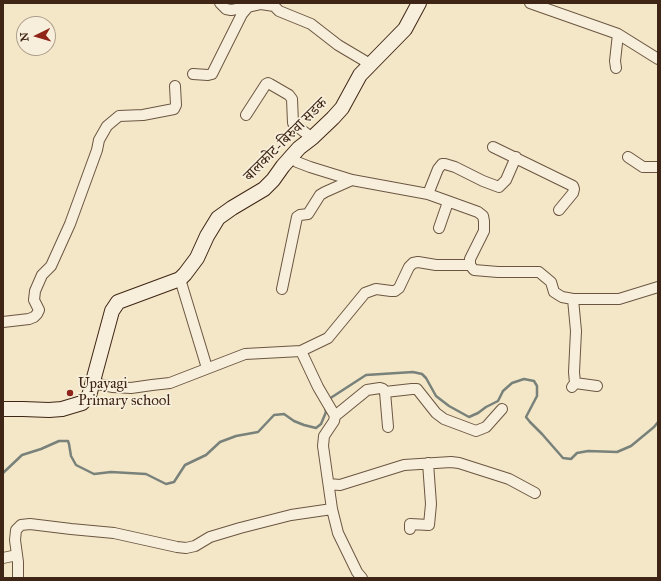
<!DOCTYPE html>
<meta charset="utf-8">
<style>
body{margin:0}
#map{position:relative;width:661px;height:581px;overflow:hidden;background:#f3e7c7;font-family:"IM FELL Great Primer",serif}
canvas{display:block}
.frame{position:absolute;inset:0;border:4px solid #3f2515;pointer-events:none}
.north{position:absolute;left:16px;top:16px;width:40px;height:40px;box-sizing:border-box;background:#f7efdb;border:1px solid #ad9e8c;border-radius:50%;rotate:265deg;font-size:11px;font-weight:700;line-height:16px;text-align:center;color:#3f2515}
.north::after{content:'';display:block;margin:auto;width:14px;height:18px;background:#8f2418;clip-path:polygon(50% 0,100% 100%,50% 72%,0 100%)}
</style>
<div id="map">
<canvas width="661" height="581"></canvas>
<div class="frame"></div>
<div class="north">N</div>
</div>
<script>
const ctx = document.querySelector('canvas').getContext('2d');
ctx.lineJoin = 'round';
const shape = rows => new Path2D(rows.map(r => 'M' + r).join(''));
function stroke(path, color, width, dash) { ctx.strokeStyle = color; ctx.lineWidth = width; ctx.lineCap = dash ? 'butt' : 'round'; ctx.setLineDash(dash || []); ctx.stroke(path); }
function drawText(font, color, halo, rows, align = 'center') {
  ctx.font = font + ' "IM FELL Great Primer","Noto Serif Devanagari",serif'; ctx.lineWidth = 3.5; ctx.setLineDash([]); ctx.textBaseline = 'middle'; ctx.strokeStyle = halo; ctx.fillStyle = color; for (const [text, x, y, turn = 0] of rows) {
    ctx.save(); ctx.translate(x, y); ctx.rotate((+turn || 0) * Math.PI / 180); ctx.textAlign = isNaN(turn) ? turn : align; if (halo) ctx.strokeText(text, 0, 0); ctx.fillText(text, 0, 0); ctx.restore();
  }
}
stroke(shape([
 [329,399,366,375,413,372,422,374,426,378,436,396,449,406,469,417,478,413,486,407,498,401,503,391,512,383,524,379,534,381,537,386,537,396,526,417,530,422,542,434,563,458,571,459,577,453,588,451,617,452,631,446,654,427,658,422],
 [3,473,22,455,41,449,59,441,68,441,69,444,71,456,76,465,94,474,111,472,146,474,166,484,174,482,185,465,206,455,220,442,236,436,258,432,274,415,284,414,294,421,304,425,316,428,321,424,326,412,325,407]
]), '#79817b', 2.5);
const street = shape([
 [220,3,226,9,231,10,248,7],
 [530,3,618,34,658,59],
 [616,68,615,61,618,34],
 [193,74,208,75,212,74,242,14,248,7,261,4,274,6,279,11,311,24,338,45,370,64],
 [246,115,266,84,268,83,270,84,289,95,292,99,293,123,312,138],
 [493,147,573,186,574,189,573,193,559,210],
 [291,156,297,162,310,167,352,180,428,194,478,212,483,216,484,221,484,231,470,259,470,265,474,270,498,272,539,272,551,282,554,292,562,297,573,299,619,299,658,287],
 [628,157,643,167,658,167],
 [428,194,438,169,442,164,445,164,455,167,483,181,499,187,506,180,516,157],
 [439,228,448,202],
 [180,279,207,368],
 [282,289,297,217,300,215,308,214,320,195,325,192,352,180],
 [3,322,29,319,34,317,37,314,39,310,34,300,35,291,42,275,51,266,70,224,97,150,99,140,107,126,119,116,143,115,174,109,176,105,175,86],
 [301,351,318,387,335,416,334,421,324,436,323,446,332,509,338,533,357,572,362,578],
 [93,383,113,387,131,388,152,385,170,383,245,354,301,351,328,338,365,293,376,289,391,291,395,291,399,288,409,267,413,263,418,262,436,265,470,265],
 [575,383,597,386],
 [572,387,575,383,574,372,576,331,573,299],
 [385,392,412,389,417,389,436,413,444,419,476,431,486,427,502,409],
 [335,416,367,390,380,388,383,389,385,392,388,427],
 [329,484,340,485,404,465,451,462,459,463,509,479,535,493],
 [410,529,410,524,429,525,431,504,428,463],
 [3,558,17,555],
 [18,578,18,562,15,540,16,530,21,525,30,524,71,529,114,533,177,547,186,548,195,546,210,537,240,528,291,515,332,509]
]);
const secondary = shape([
 [3,409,23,409,49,410,62,409,82,403,89,396,112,311,118,302,180,279,185,274,197,258,207,236,218,218,232,208,264,189,273,180,283,166,299,148,312,138,333,118,342,108,360,75,405,29,419,3]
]);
stroke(street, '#6c5642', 12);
stroke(secondary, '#3f2515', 16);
stroke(street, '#f7efdb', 10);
stroke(secondary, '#f7efdb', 14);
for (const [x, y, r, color] of [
 [70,393,4,"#8f2418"]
]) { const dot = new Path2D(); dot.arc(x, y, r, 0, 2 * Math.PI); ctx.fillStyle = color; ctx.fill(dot); stroke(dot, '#f7efdb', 1.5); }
drawText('15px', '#3f2515', '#f7efdb', [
 ["बालकोट-बिरुवा सडक",286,140,-45]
]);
drawText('15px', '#3f2515', '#f7efdb', [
 ["Upayagi",78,384],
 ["Primary school",78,401]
], 'left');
</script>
